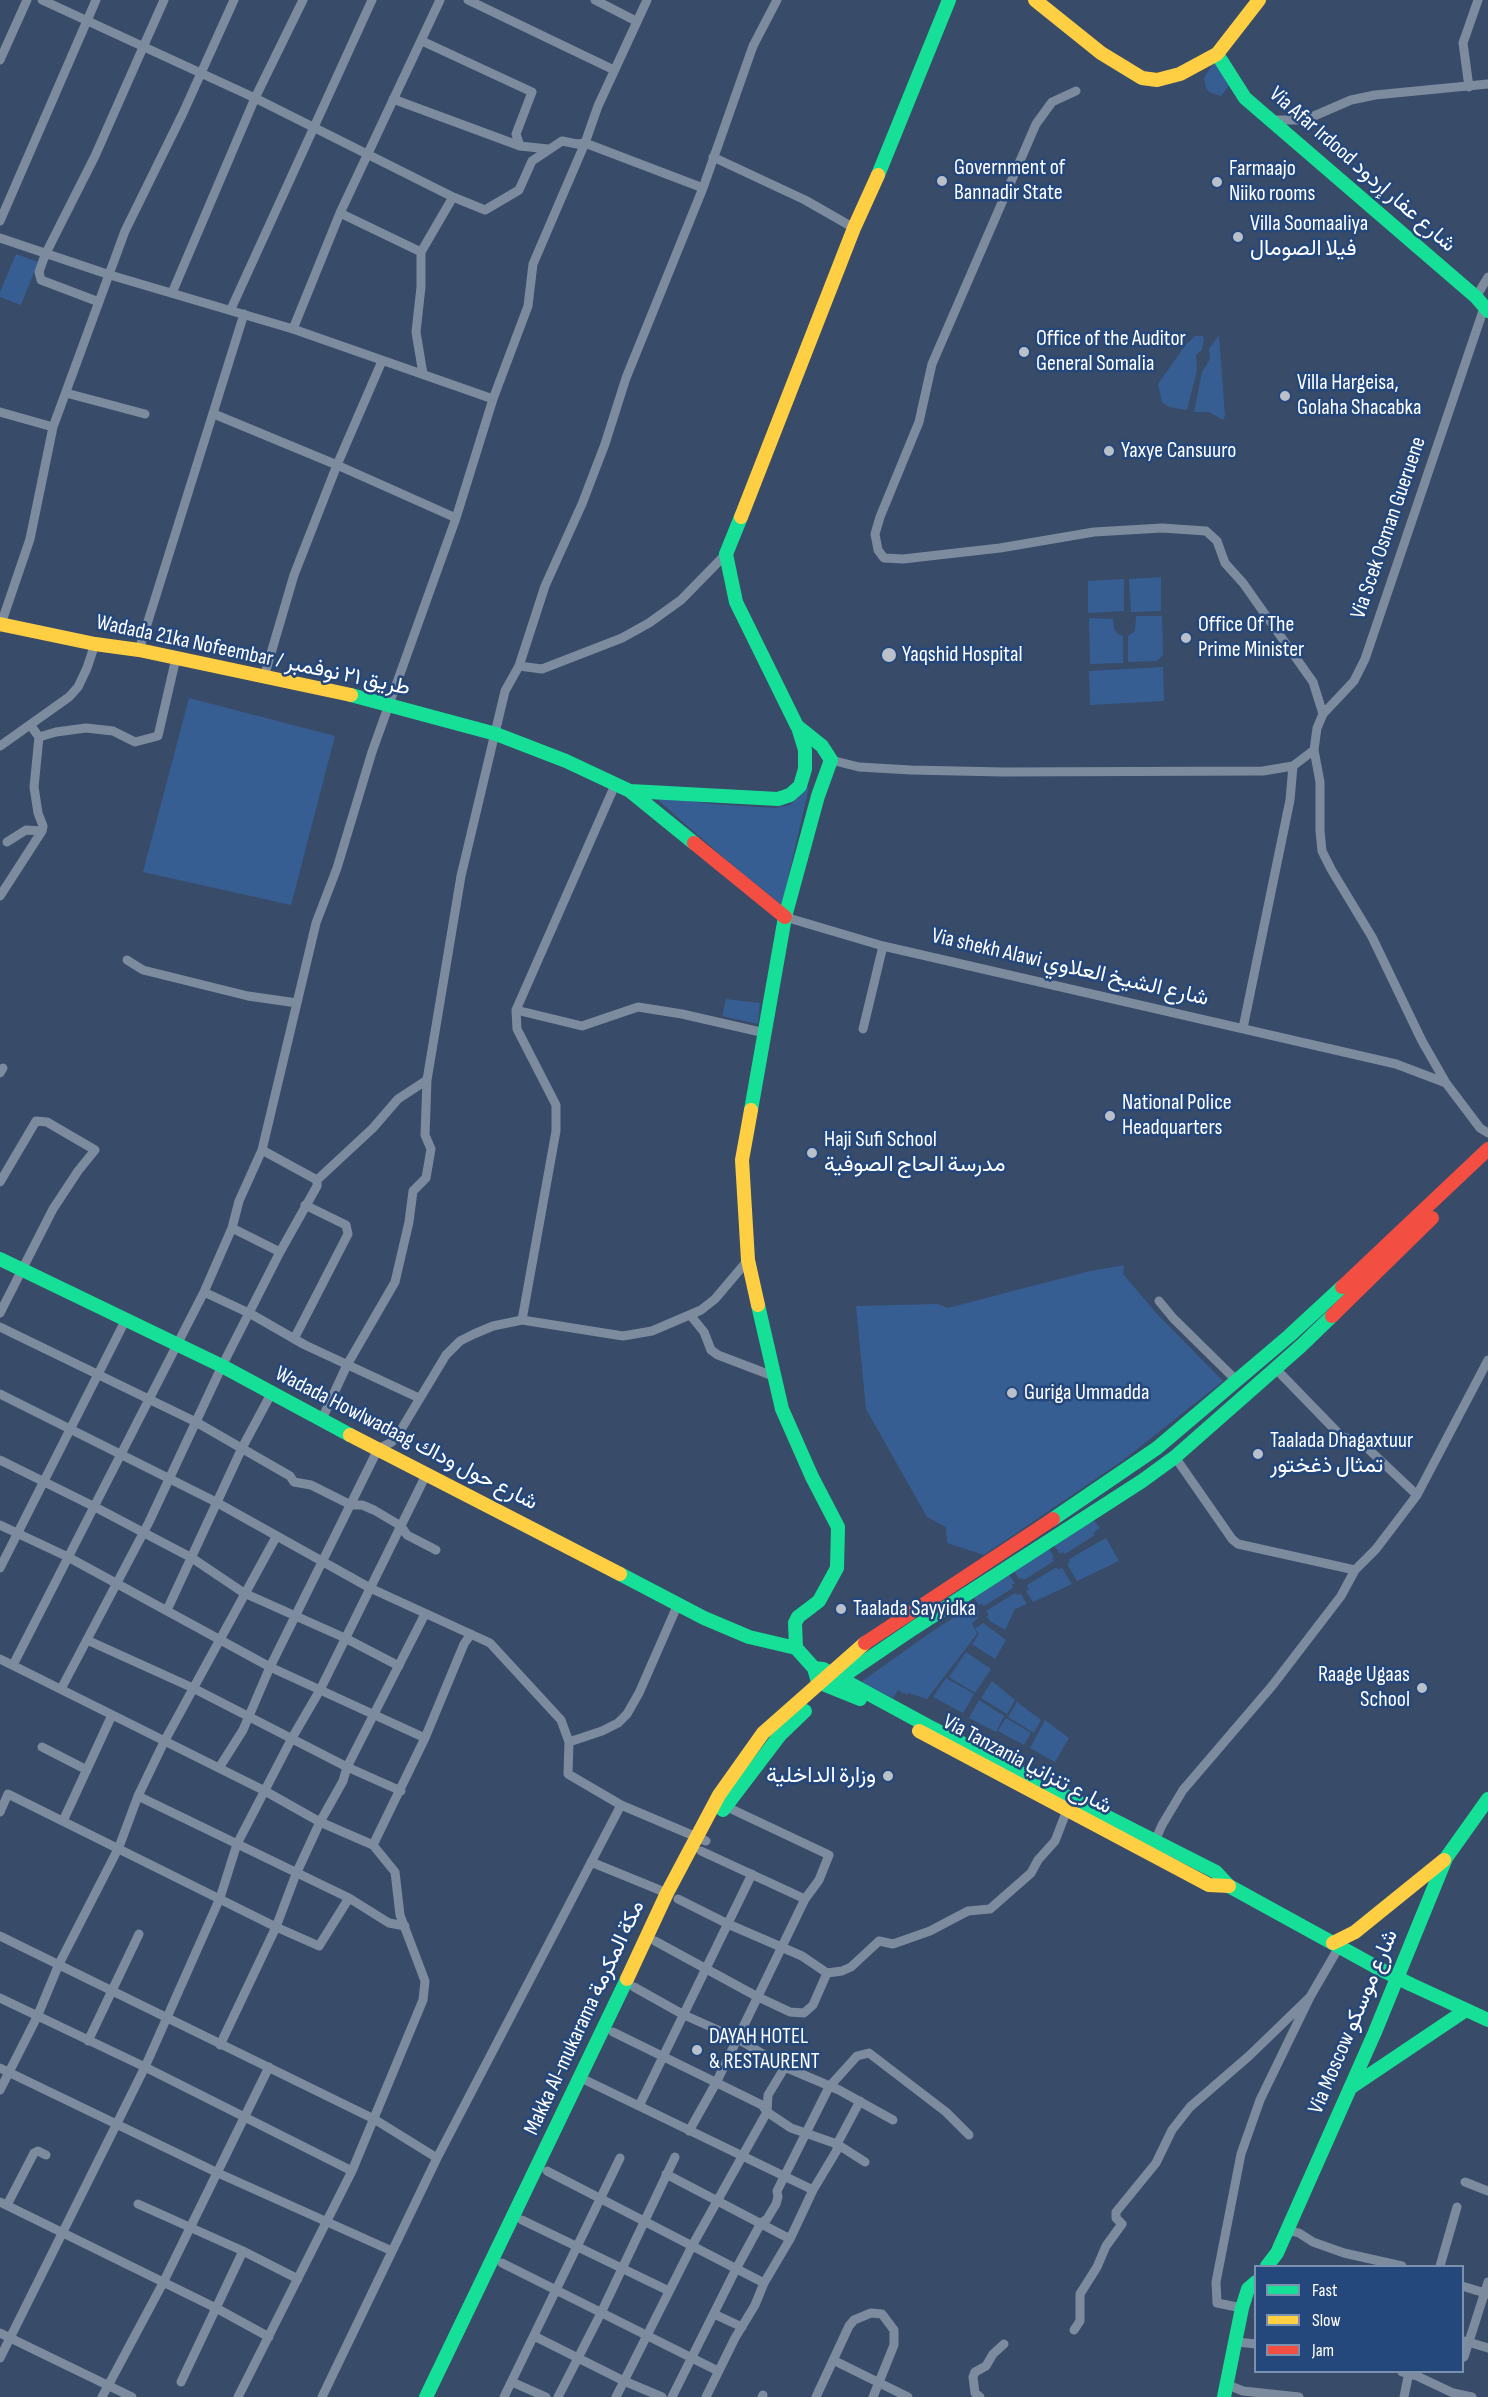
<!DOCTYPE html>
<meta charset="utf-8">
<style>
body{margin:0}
#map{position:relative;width:1488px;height:2397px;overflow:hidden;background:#384b68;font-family:"Sofia Sans Condensed",sans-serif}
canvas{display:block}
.legend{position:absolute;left:1254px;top:2265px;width:210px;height:108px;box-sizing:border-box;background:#24477c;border:2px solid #7c91b0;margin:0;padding:8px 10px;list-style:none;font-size:18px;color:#fff}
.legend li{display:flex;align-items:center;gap:12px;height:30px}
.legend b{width:30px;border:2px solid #7c91b0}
</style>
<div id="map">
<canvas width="1488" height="2397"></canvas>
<ul class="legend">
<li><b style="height:8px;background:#16e098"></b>Fast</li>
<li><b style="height:8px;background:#ffcf43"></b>Slow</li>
<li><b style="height:8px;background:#f24e42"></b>Jam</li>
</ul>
</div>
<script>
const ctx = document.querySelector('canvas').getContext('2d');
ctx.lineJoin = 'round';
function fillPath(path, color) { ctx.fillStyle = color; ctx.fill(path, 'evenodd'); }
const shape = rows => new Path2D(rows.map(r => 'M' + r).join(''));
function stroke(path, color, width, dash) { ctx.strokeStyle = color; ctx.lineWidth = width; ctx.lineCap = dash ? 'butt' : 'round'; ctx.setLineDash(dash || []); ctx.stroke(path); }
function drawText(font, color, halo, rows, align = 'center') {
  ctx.font = font + ' "Sofia Sans Condensed",Vazirmatn,sans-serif'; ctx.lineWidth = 5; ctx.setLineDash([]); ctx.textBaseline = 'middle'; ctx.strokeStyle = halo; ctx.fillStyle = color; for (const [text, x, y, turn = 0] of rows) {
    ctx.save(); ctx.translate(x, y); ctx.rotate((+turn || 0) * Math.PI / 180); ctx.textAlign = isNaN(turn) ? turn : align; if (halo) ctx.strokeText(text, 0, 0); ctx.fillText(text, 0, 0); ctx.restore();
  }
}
fillPath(shape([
 [1214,62,1232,81,1221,96,1209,92,1206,88,1204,78],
 [16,254,38,262,21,305,0,297,0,292],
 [1219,335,1225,416,1223,420,1209,412,1194,412,1202,372,1210,359,1209,349],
 [1195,336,1203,336,1204,338,1202,350,1196,355,1197,370,1187,410,1169,407,1162,402,1158,384,1184,347],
 [1161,577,1161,611,1131,612,1129,579],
 [1124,579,1124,611,1088,613,1088,581],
 [1136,616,1162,616,1163,655,1157,661,1128,662,1128,636,1135,631],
 [1089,618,1113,619,1114,629,1118,634,1123,636,1123,663,1090,664],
 [1163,667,1164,701,1090,705,1089,671],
 [189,698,335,736,291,905,143,872],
 [809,787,782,905,732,865,651,794,711,804,775,808,790,805],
 [726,999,760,1003,758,1024,722,1016],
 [1124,1265,1123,1274,1157,1314,1223,1381,1122,1461,984,1555,947,1543,946,1527,927,1517,866,1409,856,1306,938,1304,948,1308,1086,1272],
 [1093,1519,1100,1528,1093,1533,1095,1535,1065,1554,1063,1552,1060,1554,1053,1544],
 [1106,1538,1119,1561,1077,1581,1067,1564,1070,1562,1069,1559],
 [1048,1547,1054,1557,1052,1559,1054,1561,1024,1580,1022,1578,1019,1579,1013,1570],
 [1057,1567,1058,1570,1062,1568,1072,1584,1033,1602,1026,1591,1029,1589,1027,1585],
 [1008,1573,1015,1583,1012,1585,1013,1588,984,1606,982,1604,979,1605,972,1595],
 [1015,1593,1017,1595,1021,1594,1027,1604,1015,1609,1005,1630,990,1621,986,1616,989,1615,986,1611],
 [974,1604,979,1612,977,1615,978,1618,972,1623,977,1634,927,1699,908,1693,907,1695,898,1690,893,1698,861,1682,927,1635],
 [983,1623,1006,1640,995,1659,972,1644,979,1634,975,1629],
 [966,1652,991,1669,975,1693,949,1677],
 [946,1678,974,1694,963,1713,933,1697],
 [992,1681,1015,1700,1007,1714,981,1698],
 [979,1700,1004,1716,996,1732,969,1718],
 [1017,1702,1041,1720,1034,1733,1008,1717],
 [1006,1718,1031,1733,1024,1745,998,1731],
 [1045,1720,1069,1738,1055,1762,1030,1748]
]), '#375e92');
stroke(shape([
 [42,0,255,98,453,197],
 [468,0,614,70],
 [595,0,636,21],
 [422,41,532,92,516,134,520,146,548,149],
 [0,60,27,0],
 [1469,87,1463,43,1478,0],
 [1076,91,1052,102,1036,124,932,364,919,422,880,517,875,534,878,550,884,558,903,559,1000,548,1094,532,1162,528,1206,531,1217,541,1225,563,1243,583,1313,682,1323,714],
 [393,99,520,146],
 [1272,120,1297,120,1314,116,1351,100,1375,95,1488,84],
 [713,157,805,200,854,228],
 [340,213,421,252],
 [0,221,96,0],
 [0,238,110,275,293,329,493,399],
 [172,293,255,98,303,0],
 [1476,297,1488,277],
 [99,302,41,280,39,272,45,255,95,156,164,0],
 [231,309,372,0],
 [293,329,340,213,440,0],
 [423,374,416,332,421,287,421,252,453,197,485,210,519,190,532,161,562,141,577,144,585,143,703,188],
 [66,393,145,414],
 [0,412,53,427],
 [214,414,337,465,456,518],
 [0,627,30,539,53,427,125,231,183,113,234,0],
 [139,650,244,314],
 [519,666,542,669,622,638,649,623,681,600,726,554],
 [264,677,294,575,337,465,382,361],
 [31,726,39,737,56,732,86,728,113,731,135,742,158,736,176,658],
 [0,746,69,697,78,687,87,668,95,644],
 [831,760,859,767,911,770,1003,772,1263,771,1293,766,1314,750],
 [7,842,26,830,42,831],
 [0,896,42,831,43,826,38,813,34,787,39,737],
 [785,917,883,946,1396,1064,1446,1083,1480,1128,1488,1133],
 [127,960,143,970,248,996,297,1003],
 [516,1010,582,1026,638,1007,682,1014,765,1033],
 [1243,1028,1290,800,1293,766],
 [863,1029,883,946],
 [0,1073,3,1068],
 [1446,1083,1422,1041,1372,937,1331,869,1322,851,1320,831,1320,782,1314,750,1317,728,1323,714,1354,681,1365,659,1484,308],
 [262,1150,317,1180],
 [0,1182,36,1121,47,1122,95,1150,78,1171,53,1209,0,1313],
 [232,1228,280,1252],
 [204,1292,251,1314,305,1345,419,1398],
 [1159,1301,1173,1318,1236,1380],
 [691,1316,704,1332,711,1350,718,1355,773,1376],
 [522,1320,556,1131,556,1105,517,1029,516,1010,615,785],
 [0,1327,196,1422,290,1476,294,1482,311,1485,351,1505,362,1505,374,1510,401,1526,407,1535,436,1550],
 [294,1339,348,1234,346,1225,305,1205],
 [1276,1369,1341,1436,1363,1444,1417,1495],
 [0,1394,216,1502,370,1588,490,1643,561,1720,569,1742,568,1774,621,1805,706,1841],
 [322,1419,347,1365,395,1282,409,1222,413,1191,426,1178,431,1149,425,1135,427,1080,461,876,505,691,519,666,545,586,582,504,605,444,626,378,703,188,753,46,777,0],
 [1175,1457,1232,1539,1238,1544,1355,1570,1376,1549,1417,1495,1488,1360],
 [0,1460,95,1507,192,1558,244,1593,345,1638,399,1666],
 [0,1525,68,1557,270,1667,425,1738],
 [0,1568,126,1319],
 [167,1610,242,1448,271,1394],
 [87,1640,193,1688,347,1767,401,1791],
 [0,1659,265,1791,320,1822,373,1845,395,1872,400,1915,425,1981,423,2000,352,2171,238,2397],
 [13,1665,204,1292,232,1228,239,1201,262,1150,316,923,337,868,372,752,456,518,493,399,528,306,533,264,585,143,598,106,647,0],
 [61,1689,149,1522,222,1366,280,1252,317,1186,317,1180,373,1128,398,1099,427,1080],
 [569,1742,602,1731,618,1723,627,1714,639,1693,678,1604],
 [42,1747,87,1770],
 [219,1768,243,1730,270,1667,378,1449,392,1442,402,1428,446,1355,460,1341,474,1334,493,1326,522,1320,623,1336,652,1331,701,1310,715,1299,748,1260],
 [138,1796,349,1898,389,1923,405,1926],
 [0,1812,8,1794,276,1927,319,1946,349,1898],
 [63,1821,112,1715],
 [1155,1841,1162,1825,1183,1790,1272,1686,1341,1596,1355,1570],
 [373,1845,425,1738,464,1644,471,1634],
 [701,1851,805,1899],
 [591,1862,667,1893],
 [678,1899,728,1924,802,1956,827,1973,842,1971,851,1967,879,1941,893,1944,930,1931,968,1911,990,1909,1031,1873,1038,1860,1055,1841,1067,1810],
 [0,1936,374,2119,437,2158],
 [655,1941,756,1996,790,2012,804,2013,813,2005,827,1973],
 [634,1987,684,2015,736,2038,785,2067,839,2090,893,2120],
 [0,1998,145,2067,352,2171],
 [613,2032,762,2105,767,2112,791,2128,837,2144,865,2162],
 [88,2041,139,1934],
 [220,2045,276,1927,296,1874,320,1822,343,1781,347,1767,425,1614],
 [0,2068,218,2173,392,2251],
 [581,2078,813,2190],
 [0,2090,37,2017,59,1964,119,1847,138,1796,164,1742,276,1537],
 [639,2106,752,1874],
 [689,2131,716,2083,805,1899,819,1880,829,1855,725,1806],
 [547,2171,764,2283],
 [666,2174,790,2239],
 [1465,2182,1488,2191],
 [0,2202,216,2308,269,2337],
 [138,2204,243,2251,298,2279],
 [7,2205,34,2153,38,2151,46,2155],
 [522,2220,669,2291],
 [1287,2230,1299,2233,1313,2242,1344,2253,1402,2266],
 [502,2263,718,2371],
 [1440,2266,1457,2207],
 [1462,2286,1488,2294],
 [1242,2308,1217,2303,1216,2282,1241,2154,1260,2100,1310,1997,1339,1947],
 [714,2314,742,2327],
 [1074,2330,1080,2321,1080,2294,1097,2267,1106,2246,1122,2224,1116,2218,1116,2212,1156,2163,1172,2130,1190,2107,1249,2056,1310,1997],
 [0,2333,132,2397],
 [534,2336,624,2381,662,2397],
 [1465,2341,1488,2348],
 [1237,2342,1256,2344],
 [1464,2357,1488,2282],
 [0,2358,145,2067,220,1898,237,1844,292,1738,320,1690,427,1473],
 [833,2360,908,2397],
 [1402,2372,1417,2376,1453,2393,1472,2397],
 [181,2382,243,2251],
 [512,2382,546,2397],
 [1228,2385,1243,2391,1299,2397],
 [102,2397,163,2283,269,2067],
 [322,2397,437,2158,621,1805],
 [504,2397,620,2158],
 [558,2397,601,2313,675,2157],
 [616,2397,692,2246,767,2112,768,2095,785,2067],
 [672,2397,736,2269,761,2223,767,2219,776,2204,778,2197,777,2191,829,2087,857,2056,869,2053,946,2112,969,2135],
 [706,2397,735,2338,755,2305,764,2283,790,2239,813,2190,837,2150,837,2144,860,2101],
 [762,2397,763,2395],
 [816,2397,849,2326,854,2320,871,2313,882,2314,894,2330,894,2345,873,2397],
 [980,2397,975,2393,973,2377,975,2372,986,2366,993,2354,1004,2344],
 [1404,2397,1409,2372]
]), '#7d8b9f', 9);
stroke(shape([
 [1217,54,1245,98,1476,297,1488,311],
 [878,175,949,0],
 [741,517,726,554,736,602,797,726,822,746,831,760,818,796,785,917,751,1110],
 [351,695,496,734,566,761,630,791,694,843],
 [630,791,778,799,790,795,800,786,805,769,805,750,798,727],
 [0,1259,222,1366,350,1435],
 [758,1305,782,1409,812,1477,838,1527,837,1568,819,1601,798,1617,795,1623,796,1648],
 [1053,1519,1157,1448,1289,1336,1342,1287],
 [620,1574,704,1618,749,1637,796,1648],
 [796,1648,814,1668,818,1682,860,1699],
 [814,1668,823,1669,928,1726,1216,1872,1229,1886,1378,1968],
 [833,1683,914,1628,1142,1481,1175,1457,1301,1346,1332,1316],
 [723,1810,780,1735,805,1711],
 [1410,1984,1488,2020],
 [1350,2088,1466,2010],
 [1267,2266,1277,2253,1375,2032,1446,1858,1488,1799],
 [426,2397,627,1979],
 [1224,2397,1242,2308,1248,2289,1256,2282]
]), '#16e098', 14);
stroke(shape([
 [1035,0,1101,53,1142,78,1157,80,1180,74,1217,54,1259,0],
 [741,517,854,228,878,175],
 [0,624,95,644,139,650,351,695],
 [751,1110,742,1160,748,1260,758,1305],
 [350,1435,620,1574],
 [919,1731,1209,1885,1229,1886],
 [1333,1943,1355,1932,1444,1860],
 [627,1979,667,1893,719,1795,763,1733,865,1643]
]), '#ffcf43', 14);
stroke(shape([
 [694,843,785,917],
 [1342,1287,1488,1149],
 [1332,1316,1432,1218],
 [865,1643,1053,1519]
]), '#f24e42', 14);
stroke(shape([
 [1378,1968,1410,1984]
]), '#16e098', 14);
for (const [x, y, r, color] of [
 [942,181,6,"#b9c0ca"],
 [1217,182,6,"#b9c0ca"],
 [1238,237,6,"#b9c0ca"],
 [1024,352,6,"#b9c0ca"],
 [1285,396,6,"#b9c0ca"],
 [1109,451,6,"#b9c0ca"],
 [1186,638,6,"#b9c0ca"],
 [889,655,8,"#b9c0ca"],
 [1110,1116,6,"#b9c0ca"],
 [812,1153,6,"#b9c0ca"],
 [1012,1393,6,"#b9c0ca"],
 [1258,1454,6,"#b9c0ca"],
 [841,1609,6,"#b9c0ca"],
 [1422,1688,6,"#b9c0ca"],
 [888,1776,6,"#b9c0ca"],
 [697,2050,6,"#b9c0ca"]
]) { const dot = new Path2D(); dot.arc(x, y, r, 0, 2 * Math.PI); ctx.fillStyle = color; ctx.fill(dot); stroke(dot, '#24477c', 2); }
drawText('22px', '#fff', '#24477c', [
 ["Government of",954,168],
 ["Bannadir State",954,193],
 ["Farmaajo",1229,169],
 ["Niiko rooms",1229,194],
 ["Villa Soomaaliya",1250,224],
 ["فيلا الصومال",1250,249],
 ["Office of the Auditor",1036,339],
 ["General Somalia",1036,364],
 ["Villa Hargeisa,",1297,383],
 ["Golaha Shacabka",1297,408],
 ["Yaxye Cansuuro",1121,451],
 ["Office Of The",1198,625],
 ["Prime Minister",1198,650],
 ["Yaqshid Hospital",902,655],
 ["National Police",1122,1103],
 ["Headquarters",1122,1128],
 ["Haji Sufi School",824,1140],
 ["مدرسة الحاج الصوفية",824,1165],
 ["Guriga Ummadda",1024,1393],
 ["Taalada Dhagaxtuur",1270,1441],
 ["تمثال ذغختور",1270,1466],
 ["Taalada Sayyidka",853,1609],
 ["Raage Ugaas",1410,1675,"right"],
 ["School",1410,1700,"right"],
 ["وزارة الداخلية",876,1776,"right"],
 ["DAYAH HOTEL",709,2037],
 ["& RESTAURENT",709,2062]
], 'left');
drawText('22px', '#fff', '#24477c', [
 ["Via Afar Irdood شارع عفار إردود",1362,170,41],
 ["Via Scek Osman Gueruene",1389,528,-71],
 ["Wadada 21ka Nofeembar / طريق ٢١ نوفمبر",253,656,12],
 ["Via shekh Alawi شارع الشيخ العلاوي",1070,968,13],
 ["Wadada Howlwadaag شارع حول وداك",406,1439,27],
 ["Via Tanzania شارع تنزانيا",1027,1765,28],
 ["Makka Al-mukarama مكة المكرمة",585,2018,-65],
 ["Via Moscow شارع موسكو",1354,2022,-67]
]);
</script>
